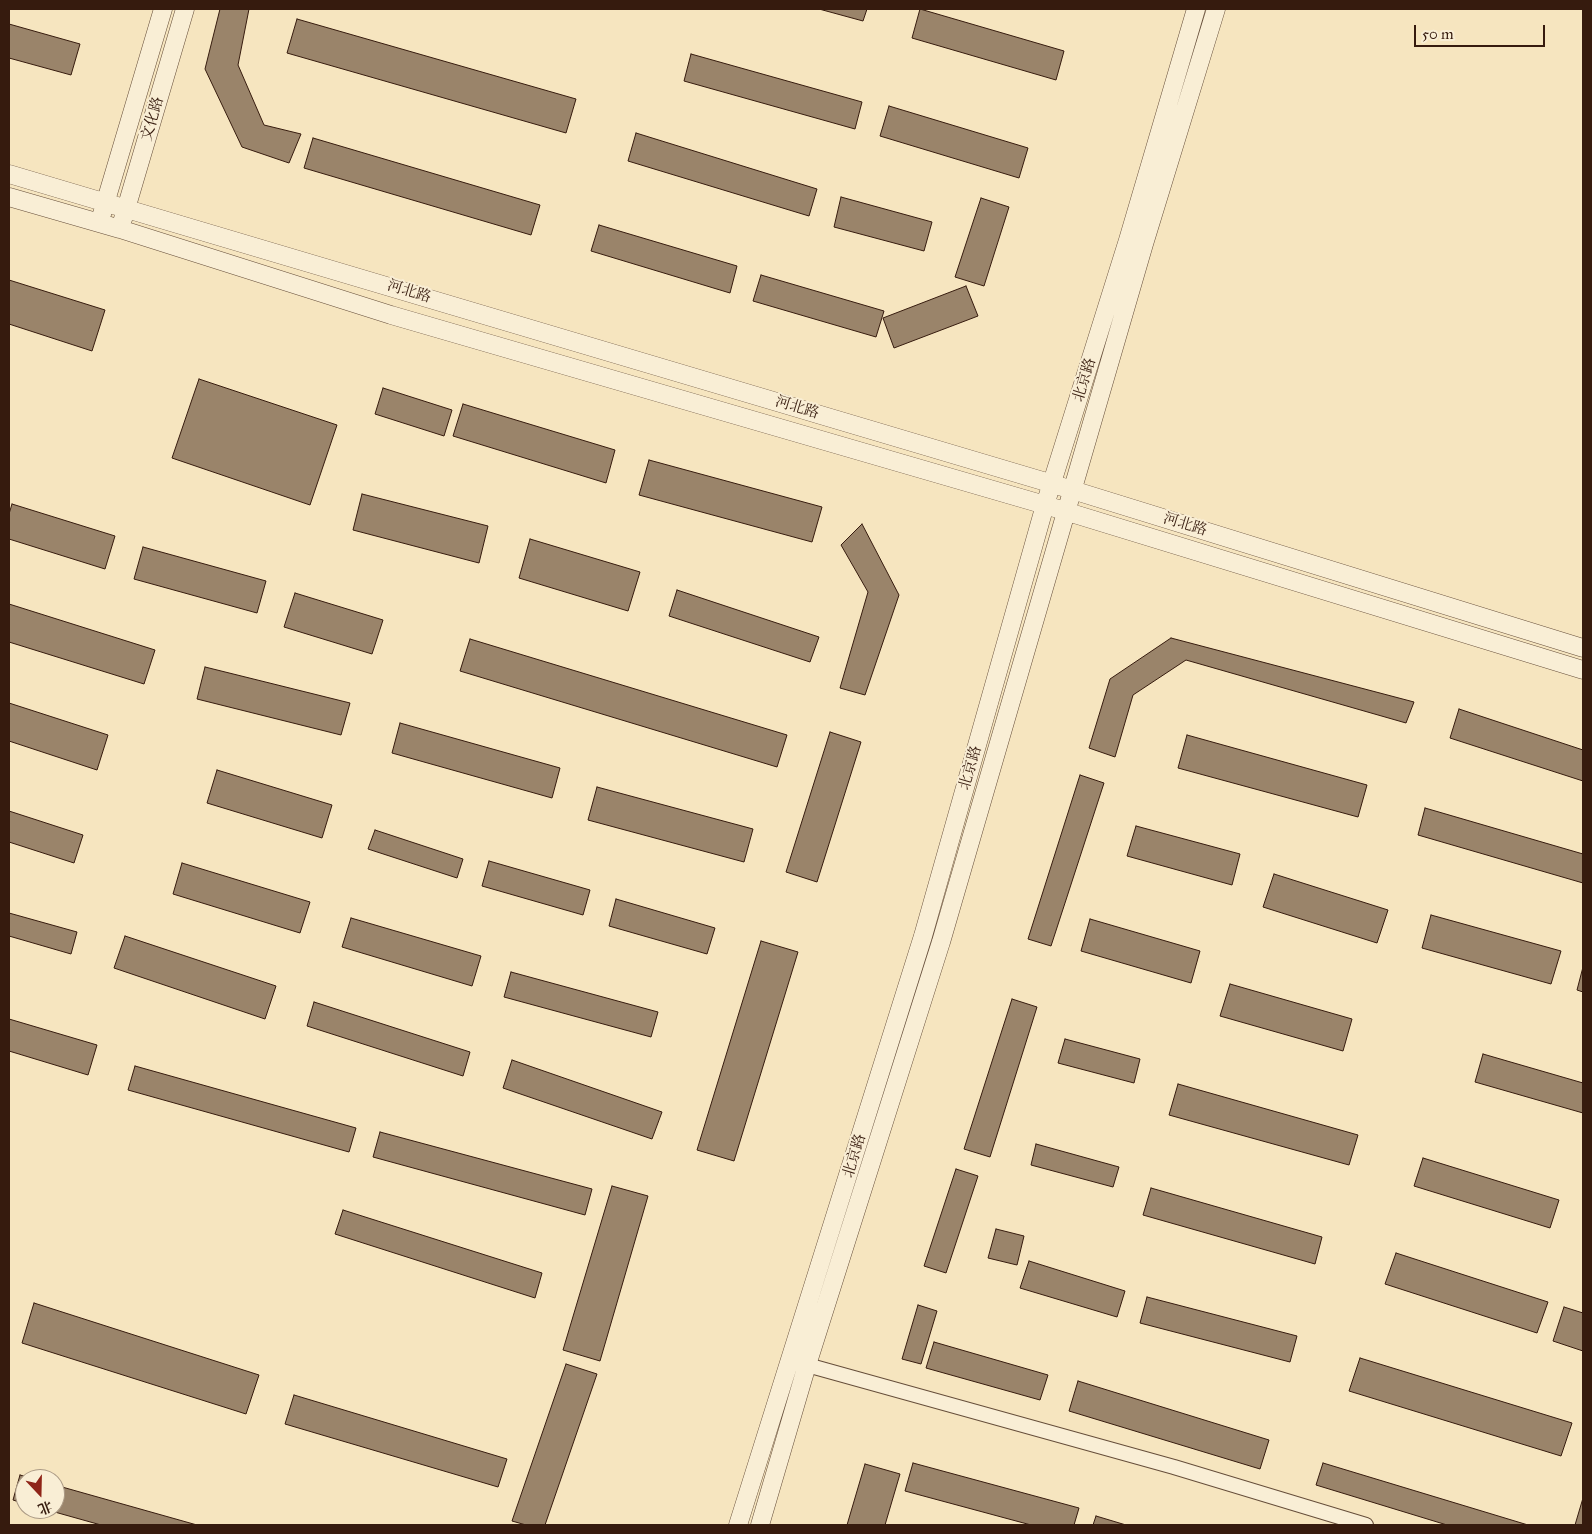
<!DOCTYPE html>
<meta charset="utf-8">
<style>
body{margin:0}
#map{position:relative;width:1592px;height:1534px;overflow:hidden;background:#f6e5bf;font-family:"IM FELL Great Primer","Noto Serif SC",serif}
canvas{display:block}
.frame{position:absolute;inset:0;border:10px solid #361b0e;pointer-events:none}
.north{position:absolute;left:15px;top:1469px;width:50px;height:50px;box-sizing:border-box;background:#f9eed5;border:1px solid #ab9a85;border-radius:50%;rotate:159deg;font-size:14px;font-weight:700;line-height:20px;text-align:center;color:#361b0e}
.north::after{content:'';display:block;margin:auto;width:18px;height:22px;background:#8f2418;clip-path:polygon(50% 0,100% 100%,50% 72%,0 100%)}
.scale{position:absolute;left:1414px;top:25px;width:131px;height:22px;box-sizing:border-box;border:2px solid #361b0e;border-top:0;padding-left:6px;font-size:15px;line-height:18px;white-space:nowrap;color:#361b0e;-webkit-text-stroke:4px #f9eed5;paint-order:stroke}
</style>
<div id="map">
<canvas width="1592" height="1534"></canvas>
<div class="frame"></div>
<div class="north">北</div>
<div class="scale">50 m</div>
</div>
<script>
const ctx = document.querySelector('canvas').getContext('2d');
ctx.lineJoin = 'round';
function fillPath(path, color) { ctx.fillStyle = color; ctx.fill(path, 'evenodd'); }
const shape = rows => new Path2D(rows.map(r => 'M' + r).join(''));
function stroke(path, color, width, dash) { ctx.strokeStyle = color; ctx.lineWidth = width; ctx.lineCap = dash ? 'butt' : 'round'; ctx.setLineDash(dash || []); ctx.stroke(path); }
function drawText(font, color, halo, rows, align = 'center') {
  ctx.font = font + ' "IM FELL Great Primer","Noto Serif SC",serif'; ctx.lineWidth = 4; ctx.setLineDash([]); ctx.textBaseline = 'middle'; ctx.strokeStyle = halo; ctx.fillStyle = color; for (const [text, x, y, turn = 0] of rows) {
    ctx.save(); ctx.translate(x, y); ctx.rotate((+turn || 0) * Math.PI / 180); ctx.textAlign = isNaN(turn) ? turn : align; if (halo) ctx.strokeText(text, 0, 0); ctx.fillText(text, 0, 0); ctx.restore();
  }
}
const building = shape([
 [220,9,249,9,238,65,264,125,301,134,289,163,242,147,205,69,220,9],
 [819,9,867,9,863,21,819,9],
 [920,9,1064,51,1056,80,912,38,920,9],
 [297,19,576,99,566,133,287,53,297,19],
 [9,24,80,44,71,75,9,58,9,24],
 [691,54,862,102,855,129,684,81,691,54],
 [889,106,1028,148,1019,178,880,136,889,106],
 [636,133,817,189,809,216,628,161,636,133],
 [313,138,540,205,531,235,304,168,313,138],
 [841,197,932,222,924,251,834,227,841,197],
 [981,198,1009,207,984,286,955,277,981,198],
 [599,225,737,266,730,293,591,251,599,225],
 [761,275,884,311,876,337,753,301,761,275],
 [9,280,105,310,92,351,9,324,9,280],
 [966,286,978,316,894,348,883,318,966,286],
 [199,379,337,425,310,505,172,458,199,379],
 [383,388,452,410,444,436,375,414,383,388],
 [463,404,615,450,606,483,453,436,463,404],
 [649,460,822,507,812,542,639,495,649,460],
 [362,494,488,526,479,563,353,530,362,494],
 [12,504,115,536,105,569,9,539,9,514,12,504],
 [862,524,899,595,865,695,840,688,868,592,841,545,862,524],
 [530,539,640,572,628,611,519,578,530,539],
 [143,547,266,581,257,613,134,579,143,547],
 [677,590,819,637,810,662,669,616,677,590],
 [295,593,383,620,372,654,284,627,295,593],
 [9,604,155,650,144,684,9,642,9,604],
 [1171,638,1414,702,1406,723,1186,660,1133,695,1115,757,1089,748,1110,679,1171,638],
 [470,639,787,735,777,767,460,671,470,639],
 [205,667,350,703,341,735,197,699,205,667],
 [9,703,108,735,97,770,9,741,9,703],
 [1459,709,1583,750,1583,781,1450,738,1459,709],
 [400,723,560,768,552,798,392,753,400,723],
 [830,732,861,742,817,882,786,872,830,732],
 [1187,735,1367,785,1358,817,1178,768,1187,735],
 [217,770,332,805,322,838,207,803,217,770],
 [1080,775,1104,783,1051,946,1028,939,1080,775],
 [597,787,753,829,744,862,588,820,597,787],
 [1425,808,1583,854,1583,883,1418,835,1425,808],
 [9,811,83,835,74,863,9,842,9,811],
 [1136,826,1240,854,1232,885,1127,856,1136,826],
 [375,830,463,859,457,878,368,849,375,830],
 [489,861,590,890,583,915,482,886,489,861],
 [182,863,310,902,300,933,173,894,182,863],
 [1274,874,1388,910,1377,943,1263,907,1274,874],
 [616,899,715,928,707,954,609,926,616,899],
 [9,913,77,932,71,954,9,936,9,913],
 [1431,915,1561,951,1551,984,1422,948,1431,915],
 [351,918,481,956,472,986,342,947,351,918],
 [1090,919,1200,951,1191,983,1081,951,1090,919],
 [125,936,276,986,265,1019,114,968,125,936],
 [761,941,798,952,734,1161,697,1150,761,941],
 [1583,967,1583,992,1577,990,1583,967],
 [511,972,658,1012,651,1037,504,997,511,972],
 [1230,984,1352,1019,1343,1051,1220,1016,1230,984],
 [1012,999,1037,1007,990,1157,964,1149,1012,999],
 [314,1002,470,1052,463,1076,307,1026,314,1002],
 [9,1019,97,1045,88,1075,9,1051,9,1019],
 [1065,1039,1140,1059,1134,1083,1058,1063,1065,1039],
 [1483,1054,1583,1083,1583,1113,1475,1082,1483,1054],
 [512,1060,662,1112,652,1139,503,1088,512,1060],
 [135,1066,356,1128,349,1152,128,1090,135,1066],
 [1178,1084,1358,1135,1349,1165,1169,1115,1178,1084],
 [380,1132,592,1189,585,1215,373,1157,380,1132],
 [1036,1144,1119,1167,1113,1187,1031,1165,1036,1144],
 [1423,1158,1559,1200,1550,1228,1414,1186,1423,1158],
 [956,1169,978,1176,946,1273,924,1266,956,1169],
 [612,1186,648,1196,600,1361,563,1350,612,1186],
 [1151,1188,1322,1237,1315,1264,1143,1215,1151,1188],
 [343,1210,542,1273,535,1298,335,1234,343,1210],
 [996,1229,1024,1236,1017,1265,988,1258,996,1229],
 [1396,1253,1548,1302,1537,1333,1385,1284,1396,1253],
 [1029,1261,1125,1291,1117,1317,1020,1288,1029,1261],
 [1147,1297,1297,1336,1290,1362,1140,1323,1147,1297],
 [34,1303,259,1375,246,1414,22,1343,34,1303],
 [918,1305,937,1311,921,1364,902,1359,918,1305],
 [1564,1307,1583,1313,1583,1351,1553,1341,1564,1307],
 [934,1342,1048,1375,1040,1400,926,1368,934,1342],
 [1360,1358,1572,1423,1561,1456,1349,1391,1360,1358],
 [566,1364,597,1374,545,1525,526,1525,512,1521,566,1364],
 [1078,1381,1269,1440,1260,1469,1069,1411,1078,1381],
 [294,1395,507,1459,498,1487,285,1424,294,1395],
 [913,1463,1079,1508,1074,1525,1031,1525,905,1491,913,1463],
 [1323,1463,1528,1525,1447,1525,1316,1485,1323,1463],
 [865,1464,900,1474,885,1525,847,1525,865,1464],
 [20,1475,34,1479,25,1479,25,1504,13,1500,20,1475],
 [55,1485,197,1525,101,1525,44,1509,55,1509,55,1485],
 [1583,1498,1583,1525,1575,1525,1583,1498],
 [1096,1516,1126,1525,1093,1525,1096,1516]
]);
fillPath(building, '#9a846a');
stroke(building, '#361b0e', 1);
const minor = shape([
 [807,1365,1174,1467,1366,1525]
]);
const tertiary = shape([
 [9,174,1053,484,1583,648],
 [9,197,120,229,391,315,1045,505,1583,670],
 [102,214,163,9],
 [123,219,185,9],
 [738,1525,923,936,1045,505,1128,240,1196,9],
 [760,1525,807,1365,941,942,1144,244,1216,9]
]);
stroke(minor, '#664e3a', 16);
stroke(tertiary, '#664e3a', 19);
stroke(minor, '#f9eed5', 14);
stroke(tertiary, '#f9eed5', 18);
drawText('15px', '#361b0e', '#f9eed5', [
 ["文化路",153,119,-74],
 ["河北路",409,292,17],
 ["北京路",1085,380,-73],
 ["河北路",797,408,17],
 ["河北路",1185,525,17],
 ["北京路",971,768,-74],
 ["北京路",855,1156,-73]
]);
</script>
